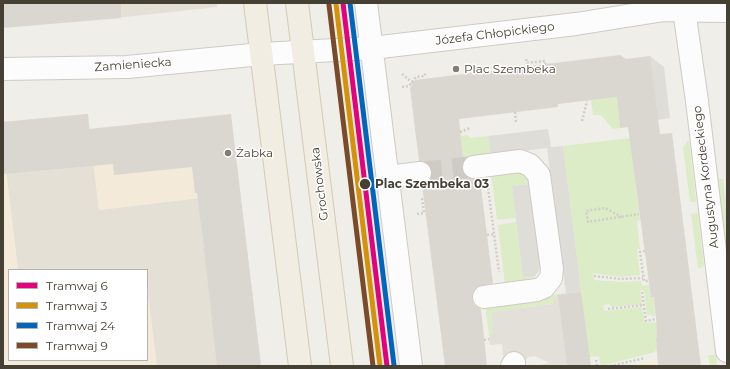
<!DOCTYPE html>
<meta charset="utf-8">
<style>
body{margin:0}
#map{position:relative;width:730px;height:369px;overflow:hidden;background:#f0eee8;font-family:Montserrat,sans-serif}
canvas{display:block}
.frame{position:absolute;inset:0;border:4px solid #463f34;pointer-events:none}
.legend{position:absolute;left:8px;top:269px;width:140px;height:92px;box-sizing:border-box;background:#fff;border:1px solid #b5b2ae;margin:0;padding:5px 7px;list-style:none;font-size:12px;color:#463f34}
.legend li{display:flex;align-items:center;gap:8px;height:20px}
.legend b{width:20px;border:1px solid #b5b2ae}
</style>
<div id="map">
<canvas width="730" height="369"></canvas>
<div class="frame"></div>
<ul class="legend">
<li><b style="height:5px;background:#e5007d"></b>Tramwaj 6</li>
<li><b style="height:5px;background:#d4910a"></b>Tramwaj 3</li>
<li><b style="height:5px;background:#0065bd"></b>Tramwaj 24</li>
<li><b style="height:5px;background:#7a4b2a"></b>Tramwaj 9</li>
</ul>
</div>
<script>
const ctx = document.querySelector('canvas').getContext('2d');
ctx.lineJoin = 'round';
function fillPath(path, color) { ctx.fillStyle = color; ctx.fill(path, 'evenodd'); }
const shape = rows => new Path2D(rows.map(r => 'M' + r).join(''));
function stroke(path, color, width, dash) { ctx.strokeStyle = color; ctx.lineWidth = width; ctx.lineCap = dash ? 'butt' : 'round'; ctx.setLineDash(dash || []); ctx.stroke(path); }
function drawText(font, color, halo, rows, align = 'center') {
  ctx.font = font + ' Montserrat,sans-serif'; ctx.lineWidth = 3; ctx.setLineDash([]); ctx.textBaseline = 'middle'; ctx.strokeStyle = halo; ctx.fillStyle = color; for (const [text, x, y, turn = 0] of rows) {
    ctx.save(); ctx.translate(x, y); ctx.rotate((+turn || 0) * Math.PI / 180); ctx.textAlign = isNaN(turn) ? turn : align; if (halo) ctx.strokeText(text, 0, 0); ctx.fillText(text, 0, 0); ctx.restore();
  }
}
fillPath(shape([
 [3,3,217,3,217,7,116,18],
 [88,114,99,210,240,193,261,366,92,366,147,360,147,270,18,270,6,174,3,122]
]), '#e4e0d5');
fillPath(shape([
 [228,114,230,115,240,193,99,210,89,129],
 [3,143,18,270,9,270,9,360,147,360,148,292,157,366,3,366]
]), '#f4eada');
fillPath(shape([
 [581,292,590,366,533,366,549,363,535,356,528,357,524,363,504,363,502,344,490,345,489,334,493,333,491,312,552,304,558,294]
]), '#e3dfd9');
fillPath(shape([
 [617,97,620,128,613,129,601,115,593,115,591,100],
 [469,135,470,138,488,136,491,155,463,159,461,136],
 [630,138,640,220,637,221,640,249,637,249,640,275,620,277,593,273,594,280,621,282,641,281,642,286,649,285,651,298,654,297,655,316,647,315,644,290,640,291,642,304,612,307,609,304,603,305,604,311,642,307,645,323,656,322,658,337,656,338,657,350,655,351,655,352,601,366,599,356,589,357,563,146],
 [689,140,696,200,696,202,690,202,683,147],
 [518,170,527,176,529,184,512,186,516,218,497,220,491,172],
 [718,179,723,179,727,212,727,243,725,243],
 [698,213,704,266,698,269,691,214],
 [516,222,523,278,535,276,533,279,527,284,515,284,513,281,505,285,498,225],
 [558,294,552,304,491,312,493,333,489,334,485,305,534,299],
 [708,355,716,355,717,366,710,366]
]), '#dbecc6');
fillPath(shape([
 [656,361,654,366,628,366]
]), '#f6efd0');
fillPath(shape([
 [650,56,664,67,670,118,658,120,647,65],
 [548,129,551,147,563,146,581,292,566,294,547,148,491,155,488,136],
 [529,184,540,265,539,271,535,276,523,278,512,186]
]), '#dfddd8');
fillPath(shape([
 [3,3,121,3,121,18,3,28],
 [620,55,626,59,650,56,660,134,672,133,701,366,658,366,656,338,657,337,656,319,654,297,651,298,628,127,620,128,617,97,558,104,558,107,459,119,463,159,465,159,462,163,462,169,464,174,469,178,480,179,493,283,477,287,473,292,472,298,474,305,481,309,487,366,445,366,422,185,428,183,431,178,432,172,430,165,425,162,419,161,410,88,415,80],
 [88,114,89,129,231,114,261,366,217,366,203,239,197,193,195,193,192,167,114,175,113,164,3,174,3,122],
 [581,292,591,366,567,366,558,295]
]), '#d9d7d0');
stroke(shape([
 [420,173,474,167]
]), '#cecbc4', 22, [22, 11]);
const minor = shape([
 [366,3,411,366],
 [683,3,697,101,727,351],
 [3,69,127,67,262,54,372,48,576,24,664,10,727,11],
 [474,167,520,161,530,165,539,175,552,269,551,278,544,287,537,290,484,297],
 [388,177,420,173],
 [512,366,514,363]
]);
const major = shape([
 [255,3,300,366],
 [297,3,342,366]
]);
stroke(minor, '#cecbc5', 24);
stroke(major, '#d3cbb4', 24);
stroke(shape([
 [526,59,527,63,545,61,545,64],
 [402,74,413,83],
 [402,87,409,86,416,77,425,76,425,72],
 [515,112,516,123],
 [582,121,587,101],
 [460,132,470,128],
 [488,188,499,272],
 [417,214,424,213,422,198,423,198],
 [622,217,605,208,586,211,588,222,639,214],
 [487,235,494,234],
 [645,251,640,252,644,281,649,281],
 [594,276,621,279,643,278],
 [642,292,646,321,656,319],
 [608,309,644,305],
 [484,340,489,339],
 [596,360,597,366],
 [610,366,645,358]
]), '#d1cec9', 2.5, [2, 2]);
stroke(minor, '#fdfcfc', 22);
stroke(major, '#f1ede2', 22);
stroke(shape([
 [343,3,387,366]
]), '#e5007d', 5);
stroke(shape([
 [336,4,380,366]
]), '#d4910a', 5);
stroke(shape([
 [350,3,394,365]
]), '#0065bd', 5);
stroke(shape([
 [329,5,373,366]
]), '#7a4b2a', 5);
for (const [x, y, r, color] of [
 [456,69,4,"#827c73"],
 [228,153,4,"#827c73"],
 [365,184,6,"#463f34"]
]) { const dot = new Path2D(); dot.arc(x, y, r, 0, 2 * Math.PI); ctx.fillStyle = color; ctx.fill(dot); stroke(dot, '#fff', 1.5); }
drawText('12px', '#463f34', '#fff', [
 ["Józefa Chłopickiego",495,34,-7],
 ["Zamieniecka",133,65,-4],
 ["Augustyna Kordeckiego",706,177,-97],
 ["Grochowska",320,184,-97]
]);
drawText('12px', '#463f34', '#fff', [
 ["Plac Szembeka",464,69],
 ["Żabka",236,153]
], 'left');
drawText('bold 12px', '#463f34', '#fff', [
 ["Plac Szembeka 03",375,184]
], 'left');
</script>
